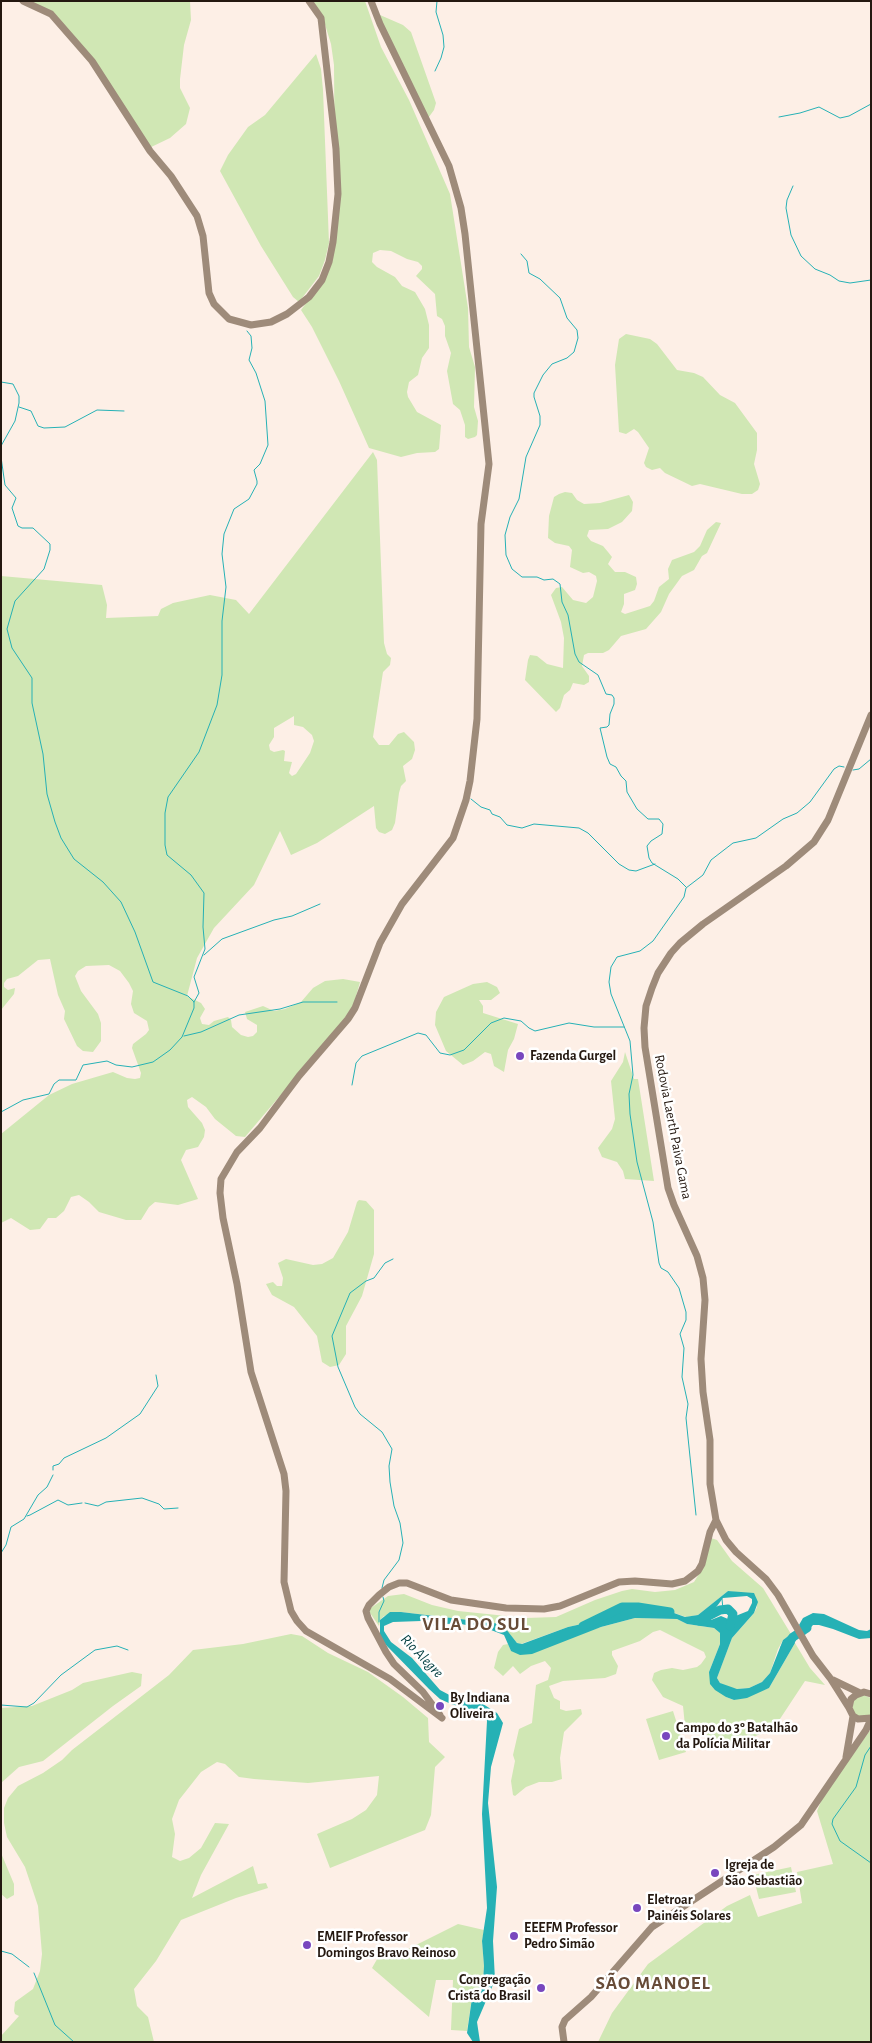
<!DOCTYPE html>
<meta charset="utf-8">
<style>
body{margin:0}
#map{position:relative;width:872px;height:2043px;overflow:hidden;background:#fdefe6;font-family:"Alegreya Sans",sans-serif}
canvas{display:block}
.frame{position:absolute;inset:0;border:2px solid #241810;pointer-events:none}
</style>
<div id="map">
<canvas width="872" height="2043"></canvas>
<div class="frame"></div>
</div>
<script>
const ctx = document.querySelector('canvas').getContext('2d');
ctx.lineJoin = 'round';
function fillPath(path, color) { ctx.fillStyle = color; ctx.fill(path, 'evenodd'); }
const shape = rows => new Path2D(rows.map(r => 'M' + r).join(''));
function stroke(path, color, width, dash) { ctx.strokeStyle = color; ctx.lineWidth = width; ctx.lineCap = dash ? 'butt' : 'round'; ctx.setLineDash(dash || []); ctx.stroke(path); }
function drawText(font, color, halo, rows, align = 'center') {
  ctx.font = font + ' "Alegreya Sans",sans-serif'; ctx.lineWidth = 5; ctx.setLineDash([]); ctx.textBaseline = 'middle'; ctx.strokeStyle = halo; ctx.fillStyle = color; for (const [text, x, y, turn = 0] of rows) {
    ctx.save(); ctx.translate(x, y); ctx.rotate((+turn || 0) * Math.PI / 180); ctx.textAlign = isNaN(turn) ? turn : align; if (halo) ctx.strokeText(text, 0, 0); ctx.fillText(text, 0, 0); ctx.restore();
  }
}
fillPath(shape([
 [17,1,190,1,191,20,184,45,180,79,180,88,190,108,186,124,170,138,147,149,93,65,50,17,38,9],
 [310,1,365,1,381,47,409,100,450,194,468,308,469,347,475,367,474,407,478,421,477,435,475,437,468,439,465,437,465,425,460,410,453,404,447,371,451,353,445,336,445,326,442,319,437,316,435,294,416,276,422,269,422,266,418,262,407,259,391,251,380,250,373,253,372,262,377,267,395,277,402,286,415,292,425,309,429,325,429,348,422,358,418,375,409,382,407,392,408,397,417,412,441,425,439,449,435,452,417,453,401,457,369,448,339,381,312,327,301,310,323,280,333,251,335,199,334,65,331,44,323,18],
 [380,15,403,25,411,32,436,103,434,110,426,121,379,19],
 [316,54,321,69,323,90,329,243,325,260,319,276,299,302,293,297,261,246,220,171,228,155,248,127,265,115],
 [626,334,650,339,657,344,677,370,694,373,703,377,720,395,735,403,757,433,757,450,754,464,760,484,758,490,752,494,742,494,700,484,692,486,665,473,660,468,652,470,646,467,644,463,649,448,638,432,634,429,626,434,619,432,615,365,619,339],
 [373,452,377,460,384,643,387,654,391,658,390,665,383,672,373,737,379,745,389,745,398,734,404,732,414,742,415,750,412,759,403,766,406,781,401,786,399,793,395,823,392,830,385,834,379,832,376,828,374,806,317,843,291,855,280,831,254,885,214,928,197,958,187,996,201,1003,205,1009,200,1018,202,1024,209,1025,214,1021,228,1017,231,1020,232,1027,241,1035,248,1037,253,1036,257,1032,257,1025,247,1019,245,1012,263,1006,274,1011,285,1009,301,1002,313,988,325,981,343,979,360,982,352,1011,245,1137,236,1136,215,1119,206,1107,192,1097,187,1100,188,1107,202,1123,205,1130,204,1137,198,1147,186,1150,181,1160,198,1199,178,1205,155,1202,149,1207,141,1220,126,1220,99,1212,89,1202,79,1195,71,1197,64,1211,56,1218,48,1218,40,1229,30,1230,11,1218,1,1223,1,1134,49,1095,72,1084,113,1072,127,1078,135,1079,140,1078,141,1073,132,1048,133,1044,146,1034,149,1030,147,1021,134,1013,131,1004,133,991,129,983,120,971,109,965,86,966,78,971,75,976,81,991,98,1014,101,1023,101,1041,93,1052,83,1051,77,1046,64,1019,65,1011,58,995,50,959,38,960,18,976,7,979,4,983,4,987,8,990,15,988,14,994,1,1010,1,576,102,585,107,605,106,618,158,616,161,609,173,603,210,595,236,600,249,614],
 [294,716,294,725,303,727,312,735,314,741,310,753,296,774,292,776,289,773,292,762,284,761,285,751,283,750,274,752,270,750,269,745,274,737,274,728],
 [565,492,572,493,577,500,584,504,600,503,629,495,633,502,632,511,622,522,608,529,589,530,587,536,591,541,603,546,608,552,612,557,608,564,615,572,625,572,636,577,637,584,635,590,624,594,624,604,621,612,625,614,650,606,654,601,659,587,669,579,668,569,672,560,694,552,700,546,707,530,716,522,721,523,707,553,702,556,694,570,682,576,669,594,661,612,646,629,621,636,609,650,603,653,588,653,584,655,582,666,589,676,589,682,584,685,573,683,570,690,564,695,560,708,556,712,525,680,528,660,530,655,537,656,547,664,563,668,564,638,561,622,551,595,556,588,562,587,573,600,586,603,593,597,597,581,596,576,589,572,583,573,570,567,572,550,569,546,555,543,548,538,549,516,554,497,559,494],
 [487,982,497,987,500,993,491,1000,479,1000,483,1006,483,1013,518,1024,514,1039,508,1050,504,1072,494,1066,491,1054,485,1052,473,1061,463,1065,446,1051,435,1025,436,1012,444,997,473,984],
 [625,1052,634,1079,638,1079,654,1181,625,1179,623,1171,617,1162,602,1157,598,1148,612,1129,615,1119,611,1081,623,1062],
 [359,1200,366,1201,374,1210,374,1254,362,1296,346,1326,346,1354,339,1365,330,1367,322,1362,317,1336,294,1307,272,1295,266,1284,273,1282,277,1286,282,1286,283,1278,278,1263,286,1259,313,1265,322,1264,333,1258,348,1232,357,1202],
 [711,1538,717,1540,732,1561,763,1588,791,1634,783,1640,778,1649,770,1673,762,1682,749,1688,737,1689,726,1687,720,1683,717,1678,732,1638,754,1613,757,1607,755,1595,728,1591,698,1615,686,1617,663,1609,615,1611,600,1620,568,1627,521,1644,517,1643,501,1624,401,1612,384,1616,380,1620,379,1626,368,1610,388,1596,404,1594,432,1605,458,1611,526,1618,556,1617,595,1600,622,1591,632,1589,655,1592,675,1590,694,1582,705,1564],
 [635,1618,677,1619,687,1624,714,1628,720,1633,720,1644,709,1672,726,1697,734,1700,769,1688,795,1643,810,1668,825,1685,805,1681,774,1728,737,1744,726,1745,720,1750,700,1727,685,1726,683,1706,663,1697,652,1680,654,1673,661,1670,672,1668,683,1670,697,1667,701,1664,706,1657,704,1652,660,1630,653,1632,640,1641,612,1651,612,1655,618,1666,616,1674,605,1678,563,1681,549,1686,554,1698,560,1701,560,1709,566,1711,581,1709,582,1714,564,1732,560,1758,562,1779,552,1782,539,1782,526,1787,515,1796,513,1795,511,1781,515,1761,513,1755,519,1729,532,1723,536,1685,548,1680,551,1668,545,1661,531,1666,520,1674,513,1666,503,1676,494,1668,498,1652,503,1645,508,1644,511,1651],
 [291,1634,302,1636,328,1653,368,1672,403,1697,428,1718,429,1742,445,1757,435,1767,431,1815,425,1830,330,1868,317,1834,352,1819,366,1810,377,1795,379,1776,308,1783,254,1779,239,1777,225,1764,217,1762,201,1772,179,1800,172,1819,175,1834,172,1857,180,1861,189,1858,201,1848,215,1823,229,1824,201,1875,192,1898,253,1866,258,1884,266,1883,268,1888,236,1898,181,1920,156,1961,134,1989,137,2006,148,2017,154,2042,1,2042,1,2036,19,2016,15,2014,14,2011,15,2002,33,1989,40,1971,42,1954,38,1906,25,1867,7,1837,4,1823,4,1808,8,1798,18,1786,43,1773,62,1760,72,1750,169,1675,193,1650,243,1644],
 [132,1672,142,1674,141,1686,113,1706,43,1761,19,1767,1,1783,1,1708,32,1706,72,1690,83,1683],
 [863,1695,871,1698,871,1716,861,1719,852,1711,854,1699],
 [673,1711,686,1752,659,1760,646,1719],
 [871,1729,871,2042,598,2042,612,2013,648,1964,727,1906,750,1895,758,1917,802,1903,797,1872,833,1864,817,1811,824,1794],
 [1,1853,14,1884,14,1895,7,1899,1,1894],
 [791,1867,796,1892,759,1899,753,1875],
 [458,1924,484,1930,482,1941,484,1966,483,1981,472,1998,467,2031,451,2030,453,1980,436,1980,429,2017,372,1968,380,1954,404,1951]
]), '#d0e7b4');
fillPath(shape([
 [728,1591,754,1593,758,1602,754,1613,732,1638,717,1678,720,1683,737,1689,749,1688,762,1682,770,1673,783,1640,791,1634,795,1643,769,1688,747,1698,734,1700,726,1697,715,1690,710,1684,709,1672,720,1644,720,1633,714,1628,687,1624,677,1619,635,1618,601,1627,532,1654,520,1655,511,1651,504,1635,491,1630,456,1623,431,1626,421,1621,393,1622,384,1626,384,1631,391,1642,412,1658,440,1690,457,1699,483,1704,497,1713,503,1723,491,1767,488,1803,497,1887,493,1941,495,1980,477,2022,480,2042,473,2042,467,2033,472,1998,483,1981,484,1966,482,1941,487,1908,482,1814,487,1721,484,1714,451,1704,440,1699,429,1689,386,1645,380,1636,380,1620,390,1612,401,1612,502,1624,517,1643,522,1644,568,1627,600,1620,615,1611,663,1609,685,1617,698,1615],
 [747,1596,752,1599,752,1603,748,1611,728,1619,721,1616,711,1620,709,1617,723,1598],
 [813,1613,824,1614,859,1630,867,1631,871,1629,871,1638,859,1639,833,1629,819,1625,813,1625,804,1636,799,1625,803,1618]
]), '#26b1b5');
stroke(shape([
 [435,71,441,58,444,47,443,35,436,12,437,1],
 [779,117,800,113,819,107,840,118,849,116,871,104],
 [793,186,787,200,786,208,791,235,801,256,815,269,830,275,839,281,850,283,871,280],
 [521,254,527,261,529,273,540,279,560,298,567,318,577,330,578,338,574,352,567,358,552,364,543,375,534,393,534,397,540,416,540,425,526,457,519,499,510,517,505,535,506,555,512,569,522,577,537,577,544,580,553,579,560,584,562,602,568,615,575,654,579,662,598,675,606,694,612,695,614,698,614,704,610,714,609,725,607,727,600,728,607,757,610,764,616,767,621,776,626,781,627,792,637,809,648,819,659,819,663,824,662,834,651,841,647,846,649,858,652,863,678,879,686,887],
 [1,382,13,384,19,396,19,403,15,421,1,446],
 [19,407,31,411,38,426,44,428,65,427,97,410,124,411],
 [1,457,5,485,16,498,12,508,18,526,22,528,33,528,50,544,50,550,44,569,15,601,7,629,12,648,32,678,32,703,43,754,47,794,55,822,61,838,74,859,103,882,121,902,135,932,153,982,188,996,194,1002,194,1008,182,1037,170,1050,153,1062,132,1067,116,1065,107,1061,83,1065,76,1080,59,1080,54,1084,49,1094,23,1100,1,1112],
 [853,770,859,769,871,759],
 [471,799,481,807,490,810,492,814,500,817,507,825,522,828,534,824,579,828,588,833,619,864,629,870,636,871,655,864],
 [204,955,222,939,274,920,292,916,320,904],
 [194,1002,199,993,194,977,205,949,203,927,204,893,191,875,167,855,165,845,165,813,168,797,199,752,217,705,222,675,222,621,226,587,222,554,224,534,234,509,249,499,257,484,257,481,254,470,260,464,268,445,265,401,256,373,249,360,252,348,251,336,247,331],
 [184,1036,201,1032,239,1015,280,1009,303,1002,337,1002],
 [352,1085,356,1063,362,1056,418,1033,426,1035,440,1053,450,1055,464,1050,491,1023,504,1018,521,1021,529,1028,535,1031,569,1023,594,1027,624,1027],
 [53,1470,53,1466,59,1464,64,1458,106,1438,140,1414,158,1386,156,1375],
 [85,1503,98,1506,106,1502,142,1498,159,1504,164,1509,178,1508],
 [696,1515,686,1418,688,1404,682,1377,684,1348,680,1334,686,1320,686,1312,679,1288,668,1272,661,1268,659,1263,653,1222,637,1162,630,1114,629,1094,633,1075,630,1041,611,994,609,982,611,967,617,957,640,951,653,941,684,897,686,888,703,875,711,860,733,843,756,838,783,819,797,813,810,802,834,769,839,766,844,767],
 [27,1516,30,1515,58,1500,68,1505,82,1503],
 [1,1553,6,1545,11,1527,24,1519,38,1495,47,1487,53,1475],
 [382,1588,384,1580,399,1560,403,1543,400,1523,394,1506,390,1482,389,1466,392,1449,382,1432,360,1414,355,1407,338,1367,332,1336,350,1293,366,1281,374,1278,385,1263,393,1259],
 [722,1599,723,1609],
 [379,1622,379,1612,384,1601,383,1597],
 [1,1705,27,1707,34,1703,61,1675,95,1650,117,1646,128,1650],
 [871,1746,865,1755,856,1787,833,1819,832,1824,840,1841,871,1863],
 [1,1951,12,1954,29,1967],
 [34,1973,55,2025,74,2042]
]), '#26b1b5', 1);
stroke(shape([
 [699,1621,720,1610,728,1609,733,1614,730,1626],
 [583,1626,622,1607,638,1607,670,1612],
 [785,1648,793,1637,807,1628]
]), '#26b1b5', 9);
stroke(shape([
 [23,1,51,14,92,61,150,151,171,176,197,216,203,236,209,293,214,304,229,319,251,325,271,322,287,314,309,297,322,280,329,262,333,242,338,194,336,149,321,18,309,1],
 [371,1,380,24,449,166,461,208,465,234,489,464,481,524,477,719,470,781,466,800,453,838,402,904,380,943,355,1008,348,1019,299,1076,260,1128,237,1152,221,1179,220,1193,223,1218,237,1284,251,1372,284,1474,286,1491,284,1582,291,1611,297,1621,306,1631,390,1679,442,1718],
 [833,1680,860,1693],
 [871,1694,864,1692,856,1695,851,1699,849,1708,853,1716,858,1719,871,1718],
 [849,1708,830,1678,813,1656,778,1595,766,1579,736,1552,726,1540,716,1520,710,1484,710,1440,703,1392,701,1359,705,1300,703,1278,697,1256,674,1205,668,1188,645,1047,644,1028,646,1006,652,988,658,973,671,953,680,943,703,924,786,866,814,842,828,820,871,715],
 [440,1715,423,1692,394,1664,386,1652,368,1618,366,1611,369,1605,379,1595,389,1587,399,1583,407,1583,451,1600,506,1608,544,1609,560,1606,619,1582,635,1581,672,1584,685,1581,698,1571,702,1564,710,1532,716,1520],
 [846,1757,853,1716],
 [564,2042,562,2027,565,2020,591,1997,652,1927,774,1847,801,1825,866,1730,871,1719]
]), '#9e8b7a', 7);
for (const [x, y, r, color] of [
 [520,1056,5,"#7847be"],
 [440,1706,5,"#7847be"],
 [666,1736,5,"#7847be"],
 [715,1873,5,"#7847be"],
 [637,1908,5,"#7847be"],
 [514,1936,5,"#7847be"],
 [307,1945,5,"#7847be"],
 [541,1988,5,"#7847be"]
]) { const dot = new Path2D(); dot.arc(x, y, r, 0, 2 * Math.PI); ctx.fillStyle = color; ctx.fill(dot); stroke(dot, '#fff', 2); }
drawText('bold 14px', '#241810', '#fff', [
 ["Fazenda Gurgel",530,1056],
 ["By Indiana",450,1698],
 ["Oliveira",450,1714],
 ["Campo do 3º Batalhão",676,1728],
 ["da Polícia Militar",676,1744],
 ["Igreja de",725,1865],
 ["São Sebastião",725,1881],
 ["Eletroar",647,1900],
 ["Painéis Solares",647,1916],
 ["EEEFM Professor",524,1928],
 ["Pedro Simão",524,1944],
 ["EMEIF Professor",317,1937],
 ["Domingos Bravo Reinoso",317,1953],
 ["Congregação",531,1980,"right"],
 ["Cristã do Brasil",531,1996,"right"]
], 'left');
drawText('14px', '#241810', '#fff', [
 ["Rodovia Laerth Paiva Gama",673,1127,79]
]);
drawText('italic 15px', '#003c3e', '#fff', [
 ["Rio Alegre",422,1656,46]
]);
ctx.letterSpacing = '1px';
drawText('bold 19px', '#674b37', '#fff', [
 ["VILA DO SUL",476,1624],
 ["SÃO MANOEL",653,1983]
]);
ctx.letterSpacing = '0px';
</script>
